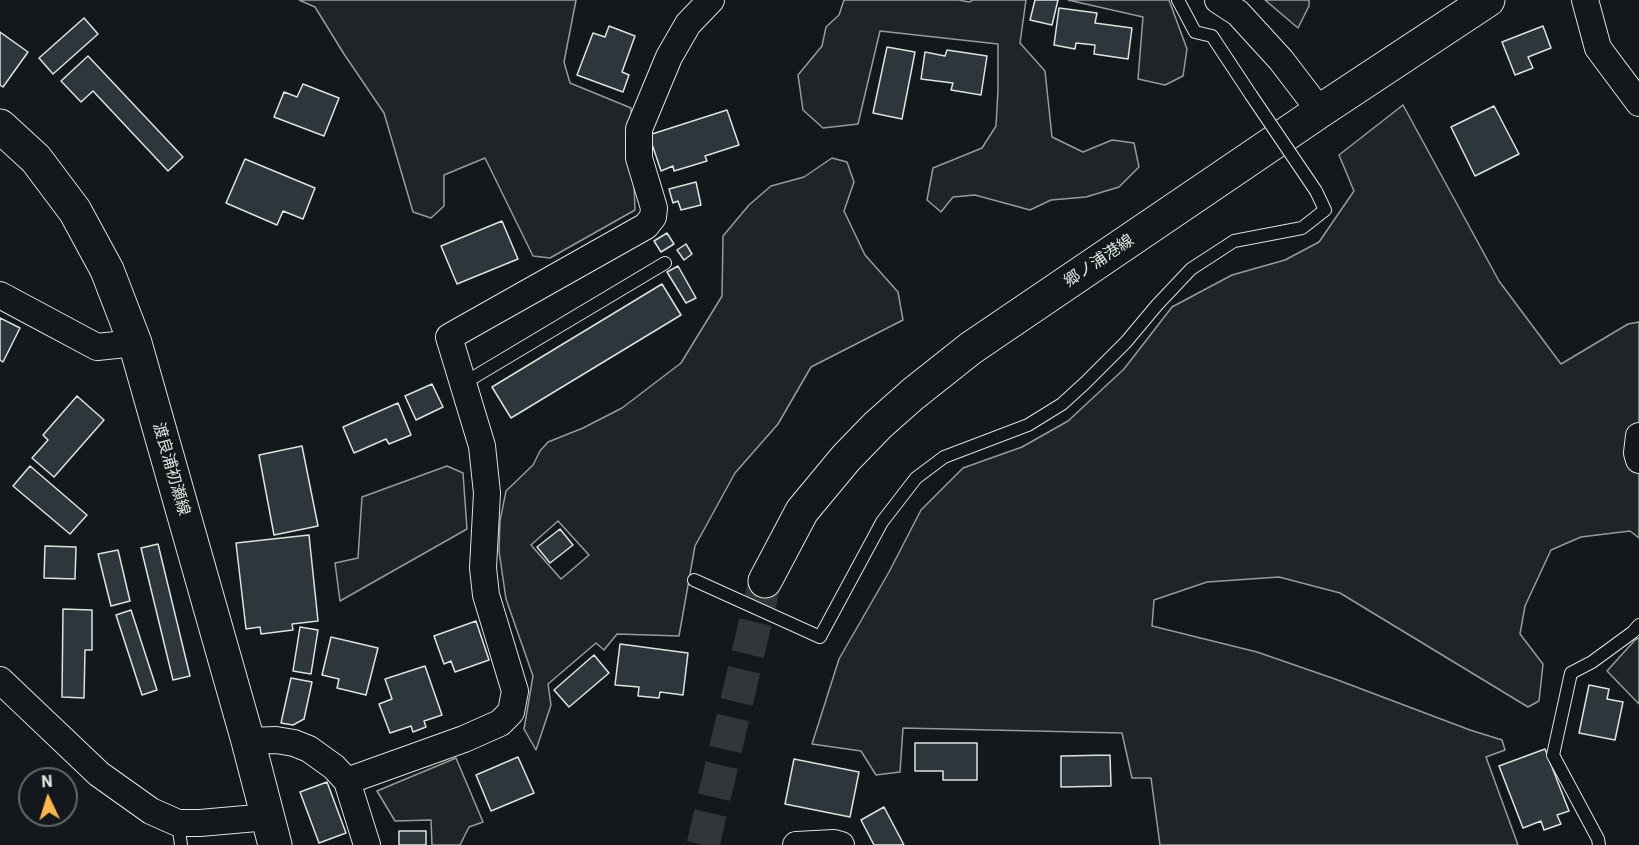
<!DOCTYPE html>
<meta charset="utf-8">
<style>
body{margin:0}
#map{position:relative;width:1639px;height:845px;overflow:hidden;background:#14181c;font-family:"IBM Plex Sans",sans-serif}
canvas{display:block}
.north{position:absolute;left:18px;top:767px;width:60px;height:60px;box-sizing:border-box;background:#14181c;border:2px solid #626a69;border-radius:50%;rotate:356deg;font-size:16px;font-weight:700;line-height:24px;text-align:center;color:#d8e6dc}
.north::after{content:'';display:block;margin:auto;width:21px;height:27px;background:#ffb74d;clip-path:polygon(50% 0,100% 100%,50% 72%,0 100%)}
</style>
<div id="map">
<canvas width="1639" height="845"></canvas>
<div class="north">N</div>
</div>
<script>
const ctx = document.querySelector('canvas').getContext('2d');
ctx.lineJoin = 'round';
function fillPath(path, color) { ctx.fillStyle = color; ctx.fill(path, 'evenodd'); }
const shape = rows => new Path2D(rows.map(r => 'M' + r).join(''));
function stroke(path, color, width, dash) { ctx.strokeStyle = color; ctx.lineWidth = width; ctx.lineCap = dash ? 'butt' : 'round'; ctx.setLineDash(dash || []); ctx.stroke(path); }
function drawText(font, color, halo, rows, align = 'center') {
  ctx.font = font + ' "IBM Plex Sans","Noto Sans JP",sans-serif'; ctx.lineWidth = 4.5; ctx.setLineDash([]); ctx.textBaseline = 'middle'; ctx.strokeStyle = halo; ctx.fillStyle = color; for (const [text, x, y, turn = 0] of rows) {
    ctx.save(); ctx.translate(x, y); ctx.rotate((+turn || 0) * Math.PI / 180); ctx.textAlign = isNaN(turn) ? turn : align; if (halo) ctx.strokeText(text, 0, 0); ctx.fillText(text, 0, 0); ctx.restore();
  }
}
const green = shape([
 [299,0,576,0,564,62,570,83,631,108,635,210,550,258,533,256,485,158,444,175,444,206,431,218,413,212,384,113,344,54,315,7,299,0],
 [844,0,959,0,969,2,973,0,1026,0,1020,43,1045,71,1052,137,1083,152,1112,140,1134,143,1139,167,1119,187,1086,197,1051,200,1030,210,975,195,953,197,941,212,927,200,933,168,982,148,996,126,998,90,998,44,880,31,858,124,823,128,803,110,798,75,822,46,826,27,839,15,844,0],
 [1068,0,1169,0,1187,49,1183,76,1165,85,1138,79,1143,17,1068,0],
 [1265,0,1309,0,1309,6,1298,28,1265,0],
 [1403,105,1499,281,1561,364,1628,324,1639,322,1639,538,1630,531,1581,537,1551,550,1525,606,1520,634,1543,664,1539,701,1528,707,1340,593,1279,577,1207,582,1154,600,1152,626,1257,652,1335,679,1470,730,1502,740,1505,750,1486,757,1518,845,1160,845,1151,778,1132,778,1122,733,903,728,900,772,876,775,861,751,812,744,839,659,889,572,921,510,963,468,1022,447,1068,421,1124,369,1172,307,1232,275,1285,260,1319,242,1354,191,1339,155,1403,105],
 [832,158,847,162,854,182,844,211,865,255,898,292,903,320,811,367,778,424,735,473,695,546,679,636,617,634,604,650,596,643,548,684,551,705,536,750,524,729,533,676,506,599,499,551,500,521,506,491,533,465,540,451,548,442,583,428,622,408,681,363,722,296,723,236,749,205,771,186,804,177,832,158],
 [558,521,589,555,561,579,531,545,558,521],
 [447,466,463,473,467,529,340,601,335,563,358,558,362,497,447,466],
 [1639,638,1639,704,1607,671,1635,640,1639,638],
 [456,758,483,822,469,827,460,845,432,845,431,820,395,821,377,791,456,758]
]);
fillPath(green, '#202428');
stroke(green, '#939e99', 1.5);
const building = shape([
 [1035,0,1058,0,1052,25,1030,20,1035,0],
 [1059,8,1097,13,1095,23,1132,28,1128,59,1094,54,1095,45,1076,43,1075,49,1054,45,1059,8],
 [84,18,98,34,53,74,39,58,84,18],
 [609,26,635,36,622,72,629,75,623,92,577,75,593,33,605,37,609,26],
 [1543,26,1551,48,1528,57,1533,68,1515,75,1502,42,1543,26],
 [0,32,28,52,3,87,0,85,0,32],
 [887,47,915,52,902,119,873,113,887,47],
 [947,50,987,56,981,95,951,90,953,83,921,79,925,52,945,56,947,50],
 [88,56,183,157,168,171,93,91,81,102,61,81,88,56],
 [303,84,339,98,324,136,274,117,284,92,297,97,303,84],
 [1494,106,1519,154,1475,176,1451,127,1494,106],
 [727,110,739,145,705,156,707,161,674,171,673,166,661,171,649,135,727,110],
 [245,159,315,188,303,219,283,211,277,225,226,203,245,159],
 [696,182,701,205,681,210,678,201,673,203,669,189,696,182],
 [502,221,518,259,457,284,441,246,502,221],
 [667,233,674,244,661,252,654,241,667,233],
 [686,244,692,254,684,260,677,250,686,244],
 [678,266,696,298,686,303,667,272,678,266],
 [662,284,681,315,511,418,492,387,662,284],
 [0,318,20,328,3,362,0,360,0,318],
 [432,384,443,407,416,420,405,396,432,384],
 [77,396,104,420,54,477,32,458,48,440,43,435,77,396],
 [398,403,411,435,389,444,386,439,354,453,343,427,398,403],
 [302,446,318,526,274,535,259,455,302,446],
 [30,466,87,515,70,534,13,486,30,466],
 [560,529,573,545,550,563,537,547,560,529],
 [309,535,318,621,292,624,293,630,261,634,260,627,246,629,236,543,309,535],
 [158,544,190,676,173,680,141,548,158,544],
 [45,546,76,547,75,579,44,578,45,546],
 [118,550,130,601,111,606,98,554,118,550],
 [63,609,92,610,92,650,85,650,84,698,62,697,63,609],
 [131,610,157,690,142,695,116,615,131,610],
 [476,621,489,660,455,672,451,661,444,664,434,636,476,621],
 [300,627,318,630,311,674,293,671,300,627],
 [331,637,378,648,366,695,337,688,339,679,322,675,331,637],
 [620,644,688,653,683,695,660,692,659,698,638,696,639,687,615,685,620,644],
 [594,655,609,673,569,707,554,690,594,655],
 [425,666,442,715,424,721,426,727,413,732,411,726,390,733,379,704,392,699,385,679,425,666],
 [291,678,312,682,304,719,293,725,281,723,291,678],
 [1589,685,1609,689,1607,699,1623,702,1615,740,1579,733,1589,685],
 [915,743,977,743,977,780,943,780,943,771,915,771,915,743],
 [1545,749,1569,811,1557,815,1561,824,1544,830,1541,821,1523,828,1499,766,1545,749],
 [1110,755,1111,786,1061,787,1061,756,1110,755],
 [518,757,534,793,491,811,476,775,518,757],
 [794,759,859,772,850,817,785,804,794,759],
 [327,782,346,833,319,843,300,792,327,782],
 [884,807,904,845,874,845,861,820,884,807],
 [399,831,426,831,426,845,399,845,399,831]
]);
fillPath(building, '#2c363c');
stroke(building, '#d8e6dc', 1.5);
stroke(shape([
 [703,845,765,581]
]), '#313739', 33, [33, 16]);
const lane = shape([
 [1178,0,1195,32,1212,36,1251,95],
 [464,383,665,263],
 [694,580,820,637,882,522,916,478,944,457,1028,425,1062,404,1085,383,1126,342,1157,305,1191,269,1234,241,1302,228,1325,210,1316,191],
 [178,823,181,845],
 [1599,845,1598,839,1553,755,1571,673,1592,662,1633,632,1639,625]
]);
const street = shape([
 [1218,0,1238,13,1281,60,1320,111],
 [1585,0,1598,48,1639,103],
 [0,295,97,347,135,343],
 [1639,436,1637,453,1639,460],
 [0,680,99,774,151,811,178,823,200,823,268,817],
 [248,741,276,740,294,743,309,749,334,767,347,781,367,845],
 [347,781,464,739,500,723,511,712,515,691,486,595,483,568,487,493,482,446,449,337,646,226,653,217,654,208,639,158,639,129,669,57,688,24,711,0],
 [796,845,834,843,841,845]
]);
const secondary = shape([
 [0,126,36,159,75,211,107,270,135,343,248,741,275,845]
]);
const primary = shape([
 [765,581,802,511,846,458,878,425,913,394,971,348,1320,111,1488,0]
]);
stroke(lane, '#d8e6dc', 14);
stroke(street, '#d8e6dc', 28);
stroke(secondary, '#d8e6dc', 35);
stroke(primary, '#d8e6dc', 35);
stroke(lane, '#14181c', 12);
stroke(street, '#14181c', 26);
stroke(secondary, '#14181c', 33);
stroke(primary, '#14181c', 33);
const laneBridge = shape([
 [1251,95,1316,191]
]);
stroke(laneBridge, '#d8e6dc', 14, []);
stroke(laneBridge, '#14181c', 12);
drawText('16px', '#d8e6dc', '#14181c', [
 ["郷ノ浦港線",1099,261,-34],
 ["渡良浦初瀬線",171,469,74]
]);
</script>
